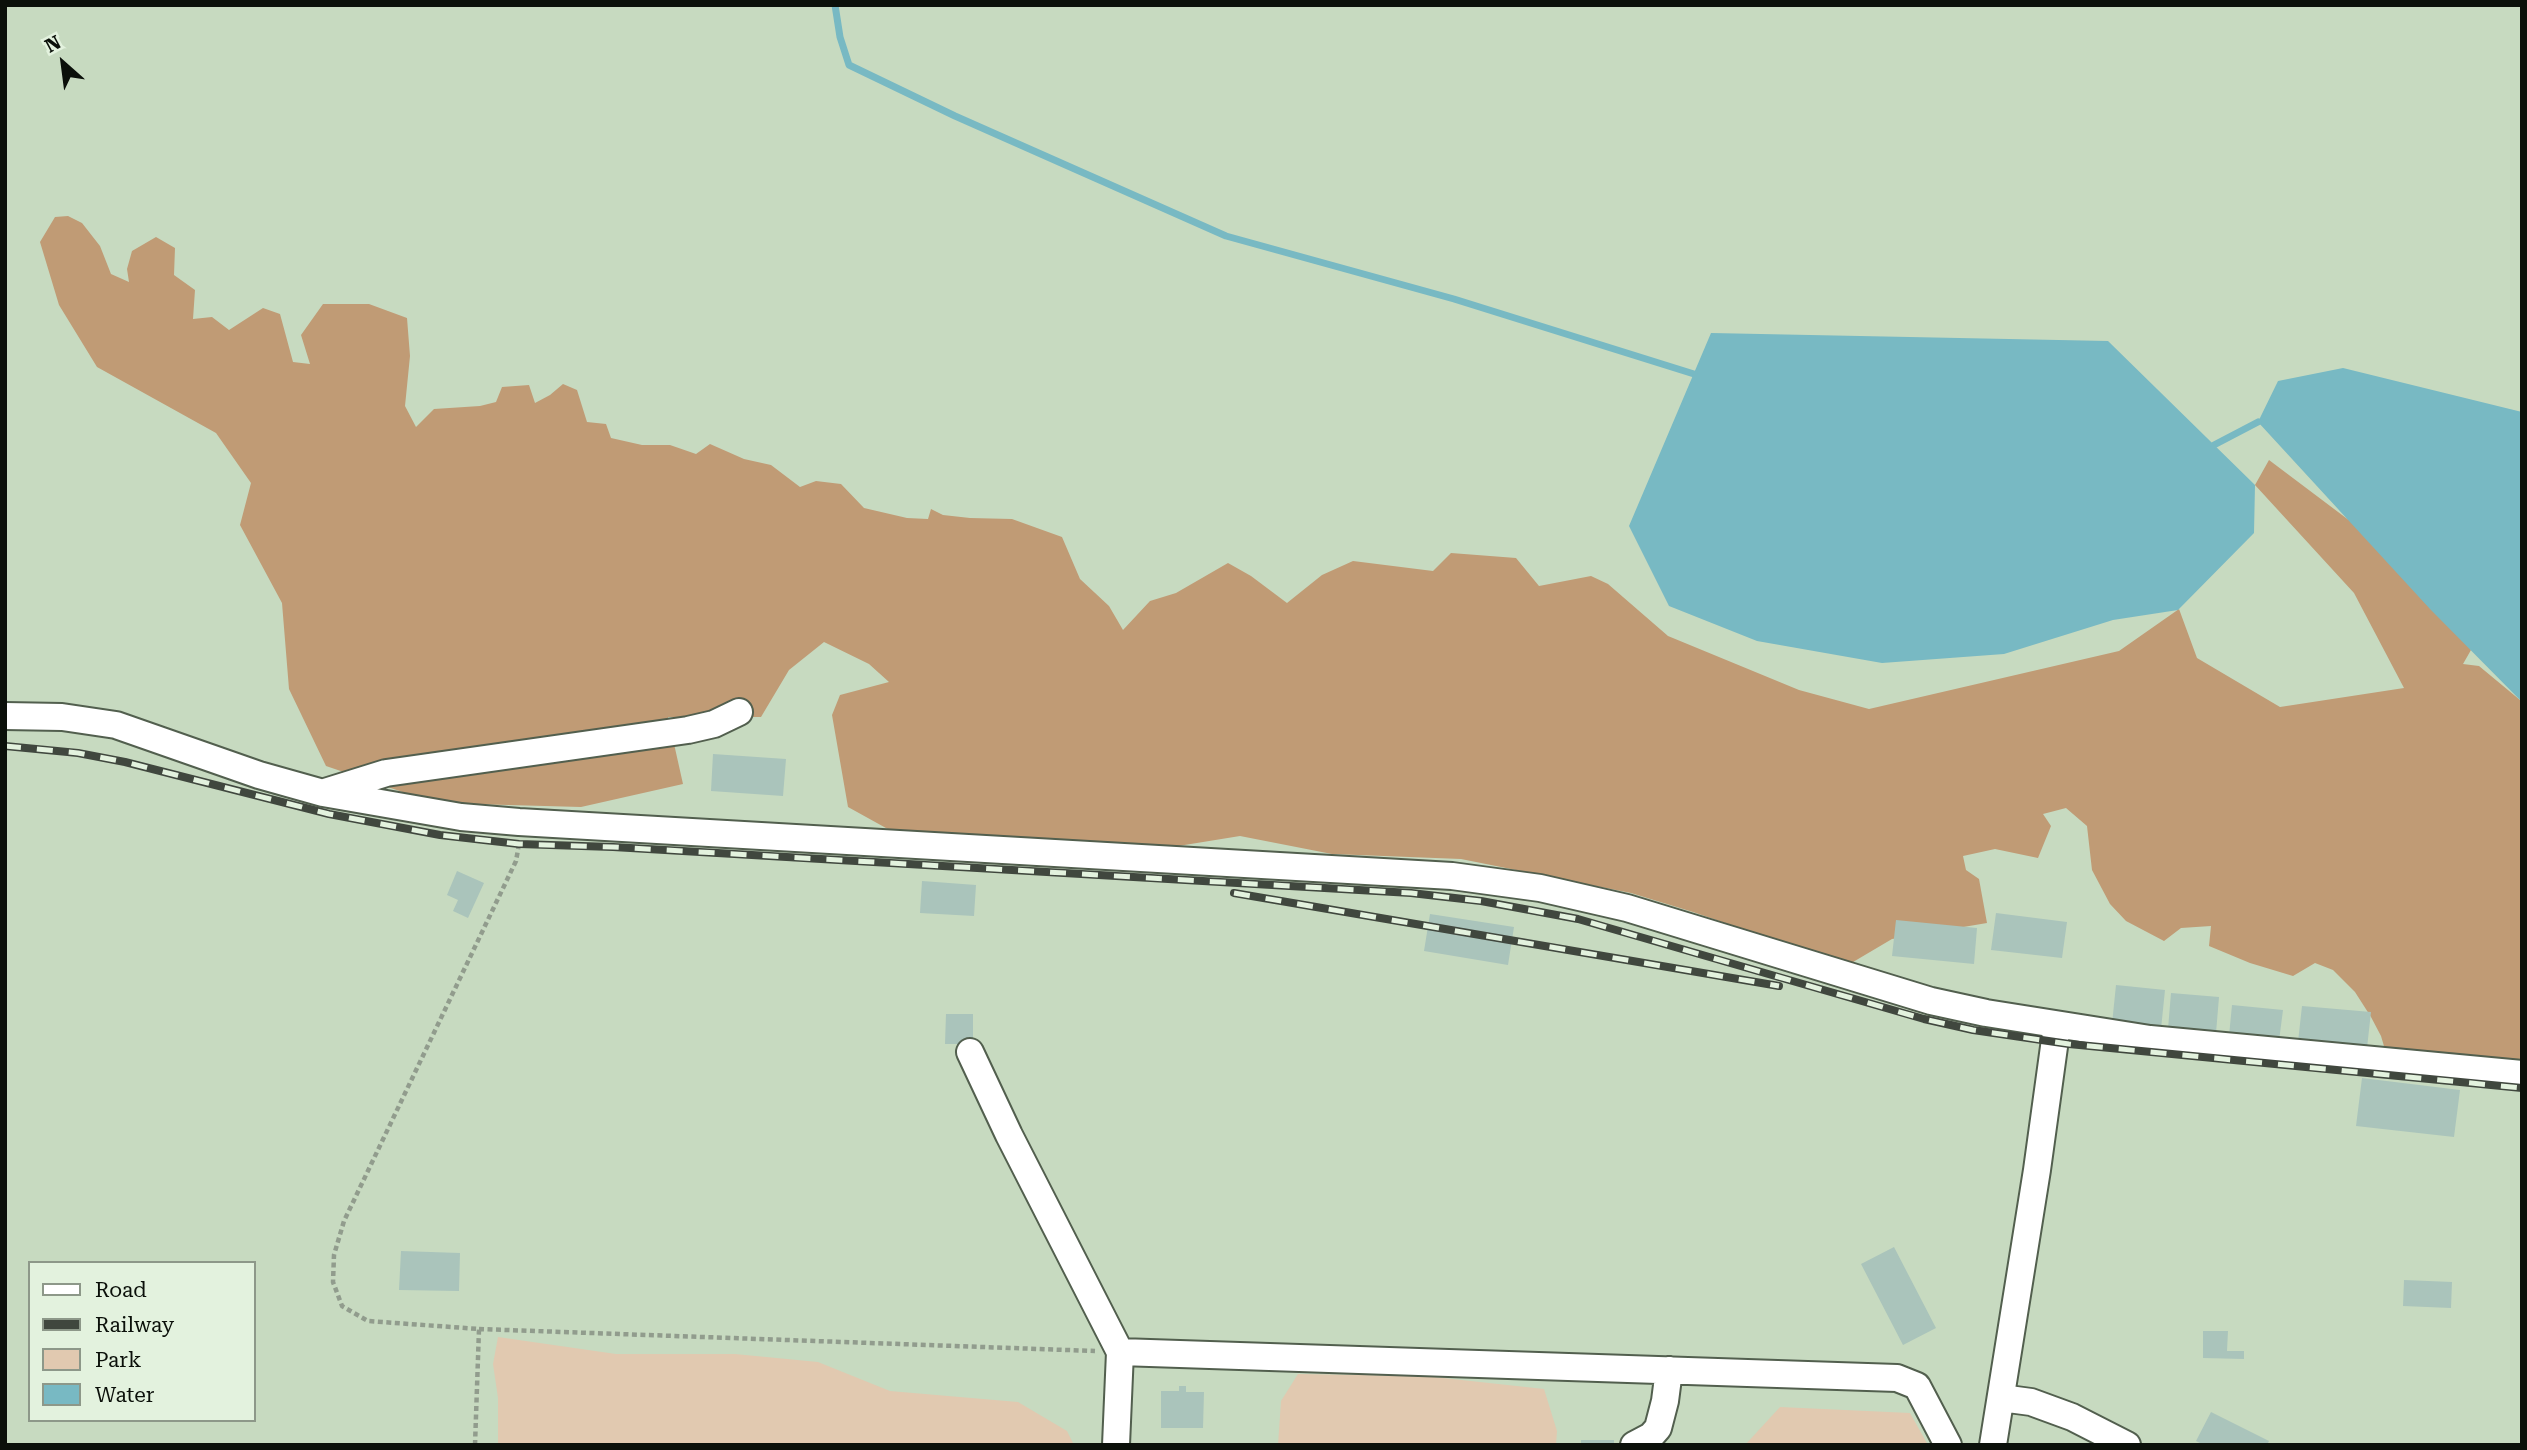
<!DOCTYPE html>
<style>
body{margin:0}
#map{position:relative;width:2527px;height:1450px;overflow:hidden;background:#d6e5d1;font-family:"Roboto Serif",serif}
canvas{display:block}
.frame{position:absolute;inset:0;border:7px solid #0b100a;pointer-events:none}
.legend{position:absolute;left:28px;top:1261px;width:228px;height:161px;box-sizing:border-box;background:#e3f2de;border:2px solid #8d9889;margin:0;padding:9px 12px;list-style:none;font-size:21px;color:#0b100a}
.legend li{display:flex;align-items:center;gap:14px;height:35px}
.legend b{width:35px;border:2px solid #8d9889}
.north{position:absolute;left:28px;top:28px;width:70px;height:70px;-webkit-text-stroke:5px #e3f2de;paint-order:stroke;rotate:332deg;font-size:19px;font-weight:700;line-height:28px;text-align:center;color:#0b100a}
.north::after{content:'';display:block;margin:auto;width:24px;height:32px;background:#0b100a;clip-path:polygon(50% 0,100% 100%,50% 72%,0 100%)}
</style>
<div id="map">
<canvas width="2527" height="1450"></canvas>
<div class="frame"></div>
<ul class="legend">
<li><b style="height:9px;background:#fff"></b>Road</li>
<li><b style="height:9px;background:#40473e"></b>Railway</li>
<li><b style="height:19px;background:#e1c9b0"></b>Park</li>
<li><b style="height:19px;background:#78b9c3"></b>Water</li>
</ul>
<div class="north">N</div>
</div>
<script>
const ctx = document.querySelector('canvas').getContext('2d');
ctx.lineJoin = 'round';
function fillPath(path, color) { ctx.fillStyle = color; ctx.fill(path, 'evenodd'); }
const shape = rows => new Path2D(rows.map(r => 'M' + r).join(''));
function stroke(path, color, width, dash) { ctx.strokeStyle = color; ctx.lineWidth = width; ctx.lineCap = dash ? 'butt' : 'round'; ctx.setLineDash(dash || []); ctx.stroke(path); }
fillPath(shape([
 [5,5,2522,5,2522,1445,5,1445],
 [30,1263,254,1263,254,1420,30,1420]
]), '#c7dac0');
fillPath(shape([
 [498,1337,616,1354,735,1354,818,1362,890,1391,1018,1402,1067,1431,1074,1445,498,1445,498,1398,493,1364],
 [1298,1374,1425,1376,1544,1389,1557,1431,1556,1445,1278,1445,1281,1401],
 [1780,1407,1910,1413,1928,1445,1745,1445]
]), '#e1c9b0');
fillPath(shape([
 [68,216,82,223,100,246,111,274,129,282,127,269,132,251,156,237,175,248,174,275,195,290,193,319,212,317,229,330,263,308,280,314,293,362,310,364,301,335,323,304,369,304,407,318,410,356,405,406,416,427,434,409,480,406,496,402,502,387,529,385,535,403,550,395,563,384,577,390,587,422,606,424,611,438,642,445,670,445,696,454,710,444,744,459,771,465,800,487,816,481,841,484,864,508,907,518,928,519,931,509,943,515,970,518,1012,519,1062,537,1080,579,1109,606,1123,630,1150,601,1176,593,1228,563,1251,576,1287,603,1322,575,1353,561,1433,571,1451,553,1516,558,1539,586,1591,576,1608,584,1668,636,1799,690,1869,709,2119,651,2179,609,2197,658,2280,707,2404,688,2354,593,2255,485,2269,460,2431,582,2471,650,2463,664,2479,666,2520,700,2522,705,2522,1068,2386,1053,2381,1036,2371,1017,2355,992,2333,970,2315,963,2293,976,2250,963,2209,946,2211,926,2181,928,2164,941,2126,921,2110,904,2092,870,2087,826,2066,808,2043,814,2051,826,2038,858,1995,849,1963,856,1966,870,1979,879,1987,923,1892,939,1848,965,1693,912,1631,893,1461,859,1332,854,1240,836,1166,848,895,833,848,807,832,715,840,695,889,682,869,664,824,642,789,670,761,717,668,717,683,784,581,807,435,803,326,766,289,689,282,603,240,525,251,483,216,433,97,367,59,305,40,242,55,217]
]), '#c09b75');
fillPath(shape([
 [1711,333,2108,341,2255,485,2254,533,2178,610,2113,620,2004,654,1882,663,1757,641,1669,606,1629,526],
 [2343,368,2522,412,2522,702,2430,609,2258,422,2278,381]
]), '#78b9c3');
stroke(shape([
 [835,5,840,37,849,65,955,116,1226,236,1454,299,1694,374],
 [2214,445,2258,422]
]), '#78b9c3', 7);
fillPath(shape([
 [713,754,786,759,783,796,711,791],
 [457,871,484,883,468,918,453,911,458,900,447,895],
 [922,881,976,885,974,916,920,913],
 [1996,913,2067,922,2062,958,1991,950],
 [1430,914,1514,927,1508,965,1424,951],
 [1896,920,1977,928,1974,964,1892,956],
 [2116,985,2165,990,2161,1029,2112,1024],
 [2171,993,2219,997,2216,1033,2168,1029],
 [2232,1005,2283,1010,2279,1041,2229,1036],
 [2302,1006,2371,1012,2367,1048,2298,1042],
 [946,1014,973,1014,973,1044,945,1044],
 [2362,1078,2460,1090,2454,1137,2356,1126],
 [1894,1247,1936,1328,1903,1345,1861,1264],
 [401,1251,460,1253,459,1291,399,1290],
 [2404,1280,2452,1282,2451,1308,2403,1306],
 [2203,1331,2228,1331,2227,1351,2244,1351,2244,1359,2203,1358],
 [1179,1386,1186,1386,1186,1392,1204,1392,1203,1428,1161,1428,1161,1391,1179,1391],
 [2211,1412,2269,1441,2267,1445,2204,1445,2196,1441],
 [1581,1440,1614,1440,1614,1445,1581,1445]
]), '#aac4bb');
const minor = shape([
 [5,716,62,717,116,725,259,775,323,793,461,817,519,822,1452,876,1540,888,1627,908,1931,1001,1986,1013,2150,1039,2522,1074],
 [325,792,386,773,688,730,714,724,739,712],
 [970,1052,1009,1135,1120,1352,1116,1445],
 [1120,1352,1897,1378,1917,1386,1948,1445],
 [2001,1398,2031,1402,2072,1417,2127,1445],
 [1634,1445,1651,1436,1658,1428,1665,1401,1669,1370],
 [1993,1445,2037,1170,2057,1025]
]);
stroke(minor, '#525f4e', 30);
stroke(shape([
 [479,1329,1095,1351],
 [475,1445,479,1329,368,1321,342,1306,333,1282,334,1255,344,1221,516,861,519,844]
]), '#919c8d', 4.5, [5, 3.5]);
stroke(minor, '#fff', 26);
const rail = shape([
 [5,746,78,753,125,762,329,814,440,835,519,844,613,847,1411,893,1481,901,1578,919,1924,1019,1973,1030,2069,1044,2522,1088],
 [1234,893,1779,986]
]);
stroke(rail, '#40473e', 8);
stroke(rail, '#e3f2de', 5, [16]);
</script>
